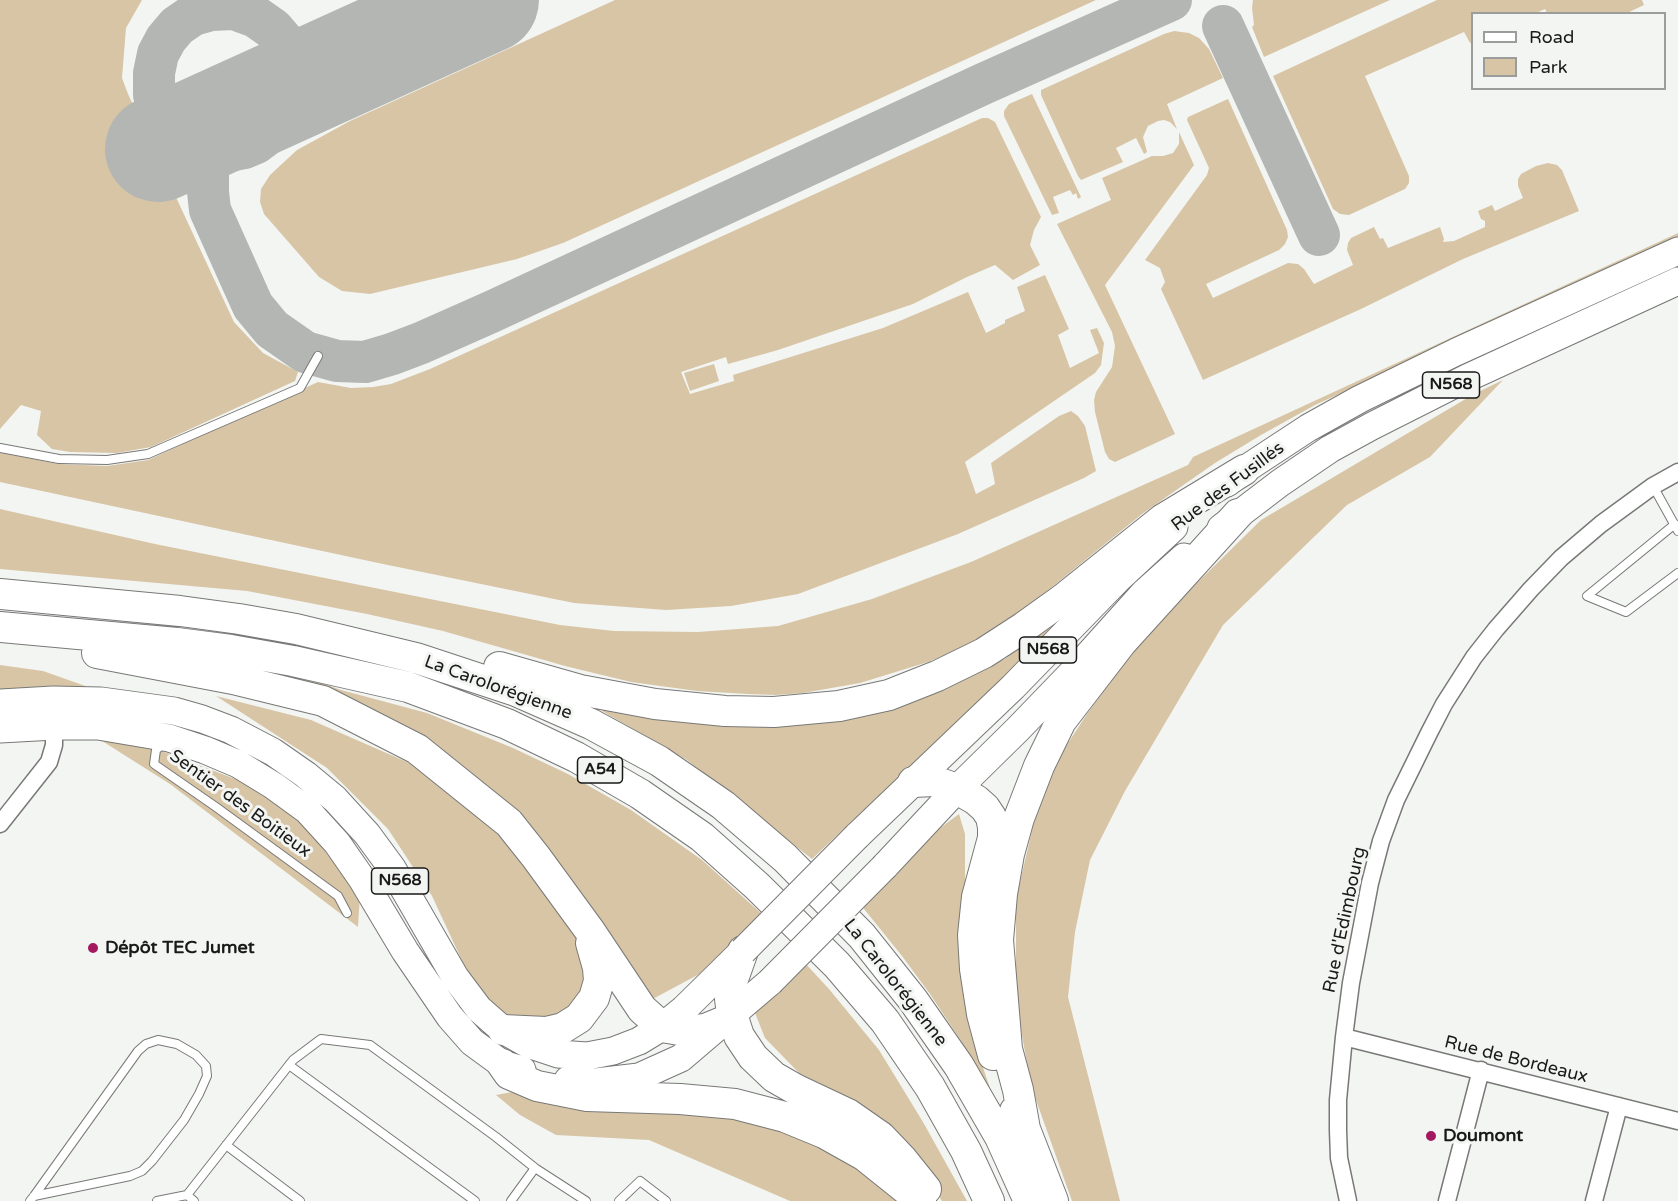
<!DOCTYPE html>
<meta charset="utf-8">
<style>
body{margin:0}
#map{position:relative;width:1678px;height:1201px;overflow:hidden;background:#f3f5f2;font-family:"Varela Round",sans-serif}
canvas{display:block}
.legend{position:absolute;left:1471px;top:12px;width:195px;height:78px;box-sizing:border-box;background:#f3f5f2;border:2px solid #9b9d9b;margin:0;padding:8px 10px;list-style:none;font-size:18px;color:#181918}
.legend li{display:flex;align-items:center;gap:12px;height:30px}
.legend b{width:30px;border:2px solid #9b9d9b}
</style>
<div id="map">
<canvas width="1678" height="1201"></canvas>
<ul class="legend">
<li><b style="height:8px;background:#fff"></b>Road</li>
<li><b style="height:16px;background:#d8c5a6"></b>Park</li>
</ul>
</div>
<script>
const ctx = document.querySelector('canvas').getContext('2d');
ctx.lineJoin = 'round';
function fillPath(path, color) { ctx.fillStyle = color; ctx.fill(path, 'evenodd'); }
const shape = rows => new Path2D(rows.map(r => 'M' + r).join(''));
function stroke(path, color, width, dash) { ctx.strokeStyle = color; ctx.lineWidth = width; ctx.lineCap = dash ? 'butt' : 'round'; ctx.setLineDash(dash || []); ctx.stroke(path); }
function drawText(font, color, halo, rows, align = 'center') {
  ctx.font = font + ' "Varela Round",sans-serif'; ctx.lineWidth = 6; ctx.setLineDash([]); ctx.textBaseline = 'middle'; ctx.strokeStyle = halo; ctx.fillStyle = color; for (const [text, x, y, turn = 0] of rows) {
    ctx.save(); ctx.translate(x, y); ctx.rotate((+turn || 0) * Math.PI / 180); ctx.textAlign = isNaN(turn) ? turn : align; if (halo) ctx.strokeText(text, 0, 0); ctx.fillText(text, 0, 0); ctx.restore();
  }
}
fillPath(shape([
 [0,0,142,0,126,28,122,78,128,94,234,322,263,353,298,372,295,381,151,447,117,453,70,452,52,449,37,435,41,411,21,405,0,429],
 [615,0,1096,0,563,243,517,259,370,294,342,291,319,277,264,214,260,202,261,189,270,175,297,150,350,121],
 [1253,0,1390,0,1264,57,1252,27,1254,25,1252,8],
 [1437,0,1642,0,1644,5,1625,14,1547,13,1545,9,1536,13,1472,14,1472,42,1470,43,1464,32,1365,76,1409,176,1409,183,1405,189,1349,215,1340,214,1333,209,1273,76],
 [1174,31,1189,33,1199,38,1209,49,1223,78,1167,104,1177,129,1170,122,1164,120,1158,121,1148,126,1143,137,1147,152,1144,154,1136,138,1116,148,1123,162,1081,180,1078,176,1041,95,1041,90,1164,34],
 [1032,94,1081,197,1078,199,1076,193,1073,195,1070,190,1053,197,1059,213,1052,215,1004,116,1004,111,1009,104],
 [1228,99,1287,230,1288,237,1285,244,1279,250,1206,284,1213,298,1288,263,1298,264,1304,269,1314,284,1353,265,1347,250,1348,243,1351,238,1374,227,1380,239,1383,238,1388,248,1440,227,1444,239,1443,242,1454,241,1485,227,1485,221,1481,219,1478,211,1492,205,1495,211,1523,198,1518,186,1518,179,1521,174,1536,166,1548,163,1557,165,1562,170,1579,211,1463,259,1361,309,1203,380,1161,289,1165,282,1160,268,1145,260,1207,175,1209,168,1187,120,1188,117],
 [982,118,988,118,995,122,1041,217,1034,230,1030,245,1040,265,1013,280,995,265,967,277,913,304,778,350,728,364,726,357,681,372,690,394,734,381,733,375,883,328,968,292,986,333,1005,323,1005,320,1025,311,1017,287,1045,275,1069,329,1058,335,1070,368,1099,353,1090,330,1097,328,1104,343,1101,365,1095,373,965,462,976,494,995,484,991,463,1059,416,1071,411,1078,416,1085,426,1096,471,1084,478,958,534,798,594,731,606,666,610,574,603,383,564,0,482,0,452,58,464,107,466,148,460,318,382,351,388,373,387,391,384,430,369],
 [1179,132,1194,165,1105,285,1175,434,1115,462,1109,459,1105,452,1095,412,1094,400,1096,392,1112,367,1115,346,1112,332,1057,224,1111,200,1102,178,1152,156,1163,156,1173,153,1179,144],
 [1678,233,1678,239,1315,405,1261,435,1215,463,1142,514,1026,608,984,636,957,650,928,662,860,683,803,693,776,695,748,694,697,691,631,682,565,666,443,631,367,614,247,591,0,569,0,509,155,544,560,625,614,631,698,632,778,626,872,599,971,562,1188,465,1193,457],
 [714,364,719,381,690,391,684,373],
 [1503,380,1430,457,1347,505,1223,625,1125,791,1090,860,1075,932,1068,997,1120,1201,1072,1201,1031,1086,1016,1001,1016,899,1038,805,1066,746,1087,714,1154,623,1204,576,1261,520,1474,394],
 [1082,597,1056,627,812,859,687,760,602,711,604,705,663,714,947,685,1005,659],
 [191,657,294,673,341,690,427,713,513,748,568,774,631,810,702,860,763,915,705,971,649,1001,484,789],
 [0,665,43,671,91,688,0,690],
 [216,696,311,720,423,769,497,830,587,927,586,992,575,1011,528,1024,483,1006,432,896,388,829,327,768],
 [99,739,151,747,251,785,304,825,360,895,358,927,170,784],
 [959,814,965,834,965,887,961,965,968,1023,995,1103,961,1041,930,994,902,956,860,904,928,837],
 [804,962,829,989,879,1050,923,1122,967,1201,942,1201,902,1145,859,1107,799,1073,765,1038,755,1013,796,974],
 [523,1090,830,1129,918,1201,790,1201,649,1140,556,1135,520,1115,496,1095]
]), '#d8c5a6');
stroke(shape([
 [1223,26,1319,235],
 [314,78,299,91,291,101,285,116,272,131,256,143,244,148,228,151,199,145,184,138,170,127,161,113,154,95,154,73,158,54,166,39,177,26,193,15,211,10,234,9,256,17,273,29,297,57,313,65,327,66,342,63,404,36,428,21,443,0],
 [263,101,237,120,226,132,216,150,208,171,208,192,210,210,253,306,272,329,305,352,337,361,365,362,392,354,421,343,491,312,983,84,1171,0]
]), '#b4b6b4', 42);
stroke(shape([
 [158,149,486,0]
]), '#b4b6b4', 106);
const service = shape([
 [0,448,59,459,107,460,148,454,300,388,318,356],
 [1653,486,1678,531],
 [1675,524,1587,596,1626,612,1678,573],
 [165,742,156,750,154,764,216,807,338,896,347,913],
 [289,1065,475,1201],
 [226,1145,300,1201],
 [535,1168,586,1201],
 [187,1195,194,1201],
 [30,1201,34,1196,138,1051,146,1044,158,1040,177,1044,196,1055,206,1066,207,1076,199,1094,184,1120,152,1161,142,1171,130,1176,34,1196],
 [157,1201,187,1195,293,1060,321,1039,370,1045,496,1137,535,1168,511,1201],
 [619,1201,640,1181,666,1201]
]);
const minor = shape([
 [0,824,49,762,54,745,54,717],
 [1344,1037,1678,1121],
 [1348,1201,1339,1158,1338,1130,1338,1100,1344,1037,1351,983,1370,883,1381,841,1396,800,1429,733,1444,704,1474,657,1496,629,1531,589,1561,558,1601,524,1653,486,1678,472],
 [1447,1201,1481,1070],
 [1594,1201,1619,1106]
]);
const trunk = shape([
 [1227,483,1244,470,1308,428,1360,399,1456,352,1678,251],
 [1221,528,1280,483,1330,449,1372,426,1467,378,1678,281],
 [0,703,53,700,101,701,174,711,202,719,231,730,273,752,306,775,335,799,367,834,392,868,455,977,479,1009,503,1030,528,1044,558,1054,587,1056,613,1051,639,1041,662,1027,684,1009,743,951],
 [0,729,55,726,98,726,169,738,205,750,238,764,274,786,307,810,337,843,362,879,405,951,450,1017,472,1042,502,1064,522,1070],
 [857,836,1013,687,1119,578,1174,527],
 [885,866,957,789,1017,730,1073,672,1144,593,1184,557],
 [568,1080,596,1082,639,1077,681,1058,770,982]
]);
const motorway = shape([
 [0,594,180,611,239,619,296,629,416,658,516,691,591,724,659,761,723,805,785,858,862,936,913,1000,959,1066,1000,1137,1029,1201],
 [0,627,177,643,231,650,293,661,408,687,507,724,576,757,640,794,702,837,757,886,837,965,885,1021,930,1087,966,1151,989,1201],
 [97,653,233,679,323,701,417,749,509,823,536,857,590,931,642,1009,662,1027,685,1031,705,1029,722,1022],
 [499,667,580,690,655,704,725,711,774,712,839,706,889,695,937,676,984,653,1024,627,1063,599,1163,519,1244,470],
 [913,782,934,781,957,789,976,800,985,808,991,817,993,827,993,838,977,897,973,935,975,969,982,1014,993,1055],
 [743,951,732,982,730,999,732,1014,739,1036,753,1057,774,1077,795,1089,848,1114,881,1137,902,1159,926,1189],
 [503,1030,546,1032,563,1028,579,1018,594,998,599,981,598,968,591,943],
 [502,1064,509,1074,537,1086,587,1096,680,1099,735,1104,785,1117,824,1133,865,1156,921,1201],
 [1015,1111,1025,1129,1053,1201],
 [1025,1129,1018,1090,1007,1049,998,940,1002,894,1009,854,1019,818,1039,766,1061,721,1121,643,1238,514]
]);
stroke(service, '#787977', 10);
stroke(minor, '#787977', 19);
stroke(trunk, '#787977', 29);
stroke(motorway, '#787977', 32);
stroke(service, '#fff', 8);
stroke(minor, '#fff', 16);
stroke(trunk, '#fff', 27);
stroke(motorway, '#fff', 30);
const trunkBridge = shape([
 [743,951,857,836],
 [770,982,885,866]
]);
stroke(trunkBridge, '#787977', 29, []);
stroke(trunkBridge, '#fff', 27);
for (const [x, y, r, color] of [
 [93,948,6,"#a4185f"],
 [1431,1136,6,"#a4185f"]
]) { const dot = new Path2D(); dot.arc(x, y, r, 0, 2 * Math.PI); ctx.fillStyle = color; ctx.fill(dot); stroke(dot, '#f3f5f2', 2); }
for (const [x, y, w] of [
 [1451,385,57],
 [1048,650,57],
 [600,770,45],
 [400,881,57]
]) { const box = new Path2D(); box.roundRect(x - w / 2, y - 13, w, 26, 4.5); ctx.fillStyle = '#f3f5f2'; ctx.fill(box); stroke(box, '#181918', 1.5); }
drawText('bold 16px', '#181918', null, [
 ["N568",1451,385],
 ["N568",1048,650],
 ["A54",600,770],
 ["N568",400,881]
]);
drawText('18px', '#181918', '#f3f5f2', [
 ["Rue des Fusillés",1228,487,-37],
 ["La Carolorégienne",498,688,20],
 ["Sentier des Boitieux",240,804,36],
 ["Rue d'Edimbourg",1345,920,-78],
 ["La Carolorégienne",895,983,52],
 ["Rue de Bordeaux",1516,1060,14]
]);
drawText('bold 18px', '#181918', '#f3f5f2', [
 ["Dépôt TEC Jumet",105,948],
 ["Doumont",1443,1136]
], 'left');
</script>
